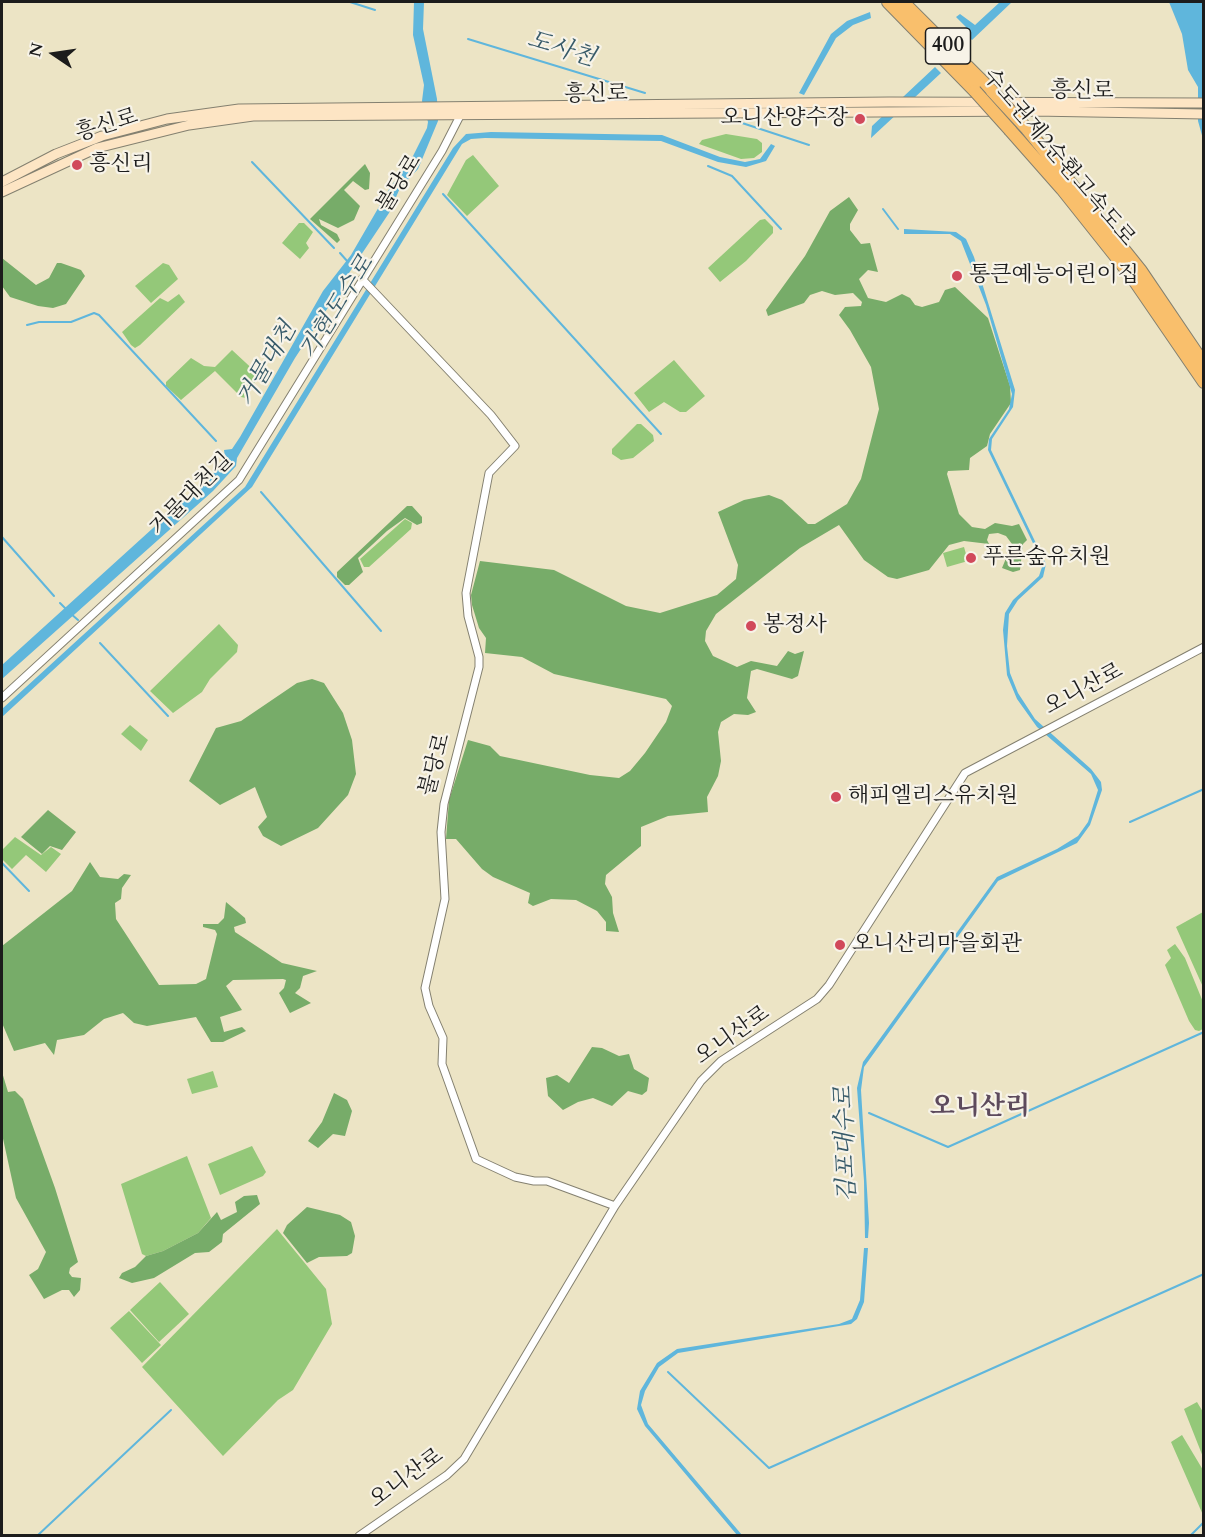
<!DOCTYPE html>
<meta charset="utf-8">
<style>
body{margin:0}
#map{position:relative;width:1205px;height:1537px;overflow:hidden;background:#ece4c5;font-family:Cardo,serif}
canvas{display:block}
.frame{position:absolute;inset:0;border:3px solid #1c1c1c;pointer-events:none}
.north{position:absolute;left:24px;top:24px;width:60px;height:60px;-webkit-text-stroke:4px #f7f3e8;paint-order:stroke;rotate:283deg;font-size:16px;font-weight:700;line-height:24px;text-align:center;color:#1c1c1c}
.north::after{content:'';display:block;margin:auto;width:21px;height:27px;background:#1c1c1c;clip-path:polygon(50% 0,100% 100%,50% 72%,0 100%)}
</style>
<div id="map">
<canvas width="1205" height="1537"></canvas>
<div class="frame"></div>
<div class="north">N</div>
</div>
<script>
const ctx = document.querySelector('canvas').getContext('2d');
ctx.lineJoin = 'round';
function fillPath(path, color) { ctx.fillStyle = color; ctx.fill(path, 'evenodd'); }
const shape = rows => new Path2D(rows.map(r => 'M' + r).join(''));
function stroke(path, color, width, dash) { ctx.strokeStyle = color; ctx.lineWidth = width; ctx.lineCap = dash ? 'butt' : 'round'; ctx.setLineDash(dash || []); ctx.stroke(path); }
function drawText(font, color, halo, rows, align = 'center') {
  ctx.font = font + ' Cardo,"Noto Serif KR",serif'; ctx.lineWidth = 4.5; ctx.setLineDash([]); ctx.textBaseline = 'middle'; ctx.strokeStyle = halo; ctx.fillStyle = color; for (const [text, x, y, turn = 0] of rows) {
    ctx.save(); ctx.translate(x, y); ctx.rotate((+turn || 0) * Math.PI / 180); ctx.textAlign = isNaN(turn) ? turn : align; if (halo) ctx.strokeText(text, 0, 0); ctx.fillText(text, 0, 0); ctx.restore();
  }
}
fillPath(shape([
 [726,134,757,139,762,143,762,152,754,158,741,159,699,144,702,140],
 [473,155,499,186,467,216,447,195,466,160],
 [765,219,773,227,773,233,746,261,720,282,708,268,760,220],
 [299,223,304,223,313,232,306,243,309,248,300,259,282,243],
 [163,263,169,265,178,279,151,303,135,286],
 [179,294,185,302,140,345,135,348,131,345,122,332,160,298,168,302],
 [232,350,259,375,246,398,241,397,215,371,181,400,166,386,166,382,191,358,204,366,215,367],
 [674,360,705,396,686,412,680,412,664,402,649,412,634,393],
 [637,424,641,424,653,435,654,441,633,458,621,460,612,454,612,449],
 [405,519,412,523,411,529,369,567,364,567,360,559],
 [964,547,968,561,947,567,943,553],
 [219,624,238,645,237,652,210,679,202,692,173,713,150,691],
 [130,725,148,740,141,751,121,734],
 [15,837,41,855,51,847,61,854,46,872,26,855,12,869,2,859,2,850],
 [1203,912,1204,912,1203,987,1176,927],
 [1175,944,1185,958,1203,1002,1203,1029,1199,1031,1195,1030,1189,1021,1165,965,1171,958,1167,950],
 [213,1071,218,1087,192,1094,187,1079],
 [252,1146,266,1172,263,1176,220,1195,208,1164],
 [187,1156,211,1218,198,1233,163,1251,146,1256,142,1254,121,1184],
 [277,1229,326,1289,332,1324,293,1390,278,1400,223,1456,142,1367],
 [160,1282,189,1314,159,1342,130,1310],
 [129,1311,161,1345,142,1363,110,1328],
 [1197,1402,1203,1412,1203,1457,1184,1409],
 [1182,1435,1203,1470,1203,1515,1171,1442]
]), '#94c879');
fillPath(shape([
 [365,164,370,173,369,189,365,190,353,181,344,190,360,206,354,220,338,228,319,219,321,225,337,234,340,240,337,243,310,219],
 [849,197,858,210,850,224,850,230,861,244,870,243,878,272,868,270,859,279,868,298,886,302,902,294,910,298,915,305,922,307,939,302,945,290,955,287,988,318,1010,386,1011,403,990,434,987,446,970,458,969,470,948,471,947,474,959,514,972,527,985,529,995,523,1012,526,1019,524,1027,540,1023,544,1020,570,1013,572,1002,568,1012,544,1006,536,998,533,989,534,987,540,989,544,964,541,949,545,929,570,897,579,888,577,864,560,839,525,800,548,716,614,706,631,705,641,713,656,737,667,751,661,777,666,788,651,795,654,804,651,798,676,792,679,757,669,751,671,747,698,756,712,748,715,734,714,721,722,718,732,721,761,718,776,707,797,708,812,668,816,641,827,641,846,606,875,605,884,612,897,613,913,619,932,606,931,606,922,597,911,576,900,551,899,533,906,528,903,530,893,493,877,482,869,456,839,446,839,449,800,468,740,490,746,500,756,590,775,619,778,630,771,645,753,666,722,672,706,666,699,554,674,522,657,485,653,486,638,479,628,472,605,471,595,480,561,554,570,626,606,660,613,717,595,736,579,738,565,718,512,744,500,769,495,782,500,808,524,815,524,847,504,861,479,879,409,871,367,850,330,839,315,845,307,861,306,862,302,853,293,835,295,822,291,810,295,804,303,768,316,766,310,805,256,830,211],
 [2,258,36,285,49,278,57,263,61,263,81,270,85,276,66,304,53,308,38,306,10,297,2,286],
 [407,506,412,506,422,517,422,523,417,525,405,518,387,531,358,558,363,572,349,585,345,585,337,577,337,572],
 [312,679,324,683,343,713,352,740,356,774,348,795,318,828,281,846,263,836,258,827,267,817,255,787,220,805,189,781,216,728,241,721,297,683],
 [48,810,76,832,62,850,50,846,42,854,21,837],
 [90,862,100,877,118,879,124,874,131,875,122,888,121,899,115,903,116,919,159,985,196,984,206,979,217,934,215,930,203,927,203,924,218,924,224,918,226,902,245,918,246,923,234,927,235,932,282,963,317,971,303,976,300,988,295,993,311,1003,290,1013,279,993,284,988,286,980,283,979,233,980,226,986,242,1010,220,1017,224,1032,242,1027,246,1031,223,1042,211,1042,196,1017,147,1026,134,1023,123,1013,104,1019,84,1035,57,1040,54,1055,45,1043,14,1051,2,1023,2,946,72,891],
 [592,1047,602,1048,619,1056,629,1054,634,1069,649,1078,647,1091,642,1095,628,1091,612,1106,593,1098,578,1102,563,1110,548,1096,546,1078,557,1075,569,1083],
 [2,1072,8,1092,15,1091,23,1099,55,1188,78,1262,70,1268,69,1273,72,1277,81,1278,80,1290,74,1297,69,1290,62,1290,44,1299,29,1275,38,1269,46,1252,16,1198,2,1134],
 [334,1093,347,1100,352,1111,345,1136,333,1134,318,1148,308,1141,322,1122],
 [257,1195,260,1204,223,1234,222,1242,209,1252,195,1253,154,1278,132,1283,119,1278,122,1273,135,1267,146,1256,163,1251,198,1233,217,1212,221,1220,237,1212,235,1202,244,1196],
 [307,1207,340,1215,351,1222,355,1236,352,1253,347,1256,319,1257,307,1263,283,1233,287,1225]
]), '#77ac69');
fillPath(shape([
 [414,2,424,2,423,29,437,99,438,121,418,169,400,188,389,213,343,282,340,299,331,303,295,358,237,458,236,466,213,491,2,679,2,665,217,470,225,457,224,450,232,449,240,437,323,291,351,255,391,186,411,160,427,128,428,122,422,101,424,85,413,35],
 [1000,2,1012,2,972,40,966,34,966,27,956,17,960,14,975,25],
 [1169,2,1203,2,1203,139,1198,121,1198,87,1188,70,1182,34],
 [870,12,871,18,853,25,836,38,804,95,799,93,831,34,847,21],
 [935,67,941,73,871,138,872,126],
 [491,132,662,135,720,157,745,162,760,159,771,144,775,146,766,161,746,167,718,162,661,141,485,138,471,139,462,144,252,487,2,717,2,709,245,487,453,148,466,134],
 [904,229,956,232,966,239,974,257,1015,390,1013,407,992,439,991,450,1046,564,1043,577,1018,600,1009,614,1007,646,1010,673,1018,693,1035,719,1091,769,1101,782,1102,790,1090,825,1077,843,998,881,864,1067,861,1090,869,1223,868,1238,865,1238,864,1181,857,1088,863,1062,997,877,1057,849,1078,836,1088,822,1098,790,1091,774,1037,727,1017,699,1007,675,1003,630,1005,613,1013,600,1039,576,1043,564,988,450,989,439,1009,409,1012,394,986,305,961,241,950,234,904,234],
 [864,1248,868,1248,864,1302,857,1319,851,1324,678,1353,659,1367,645,1391,641,1405,648,1424,742,1535,737,1535,645,1426,637,1409,640,1391,657,1363,677,1349,839,1324,852,1319,860,1300]
]), '#5fb6dc');
stroke(shape([
 [350,2,375,10],
 [468,39,645,93],
 [736,121,809,145],
 [252,162,334,248],
 [708,166,732,176,781,229],
 [443,194,661,434],
 [883,209,898,229],
 [340,253,348,262],
 [27,325,39,322,71,322,94,313,99,315,216,441],
 [261,492,381,631],
 [2,537,54,596],
 [60,603,66,609],
 [70,613,78,620],
 [100,643,168,716],
 [1130,822,1204,789],
 [2,863,29,891],
 [869,1113,948,1147,1204,1032],
 [668,1372,769,1468,1204,1274],
 [37,1536,171,1410],
 [1190,1536,1204,1522]
]), '#5fb6dc', 2);
const minor = shape([
 [362,279,491,415,515,446,489,473,466,593,468,616,479,657,479,667,444,804,441,832,445,899,425,988,429,1006,443,1038,442,1064,476,1159,515,1177,534,1181,547,1181,615,1206],
 [2,698,239,480,442,151,462,112],
 [359,1536,447,1475,464,1459,615,1206,701,1081,721,1061,817,999,829,985,965,773,1204,647]
]);
const secondary = shape([
 [2,182,56,154,102,136,167,119,239,109,889,102,1204,103],
 [2,192,97,148,189,125,253,116,1034,111,1204,114]
]);
const motorway = shape([
 [888,2,975,91],
 [903,2,992,91],
 [1027,129,1141,271,1204,364],
 [1010,130,1062,189,1132,277,1204,382]
]);
stroke(minor, '#848070', 9);
stroke(secondary, '#848070', 11);
stroke(motorway, '#848070', 14);
stroke(minor, '#fff', 7);
stroke(secondary, '#fde5c4', 9);
stroke(motorway, '#f9bf6c', 12);
const motorwayBridge = shape([
 [975,91,1010,130],
 [992,91,1027,129]
]);
stroke(motorwayBridge, '#848070', 14, []);
stroke(motorwayBridge, '#f9bf6c', 12);
for (const [x, y, r, color] of [
 [860,119,6,"#d1495b"],
 [77,165,6,"#d1495b"],
 [957,276,6,"#d1495b"],
 [971,558,6,"#d1495b"],
 [751,626,6,"#d1495b"],
 [836,797,6,"#d1495b"],
 [840,945,6,"#d1495b"]
]) { const dot = new Path2D(); dot.arc(x, y, r, 0, 2 * Math.PI); ctx.fillStyle = color; ctx.fill(dot); stroke(dot, '#f7f3e8', 2); }
for (const [x, y, w] of [
 [948,46,45]
]) { const box = new Path2D(); box.roundRect(x - w / 2, y - 18, w, 36, 4.5); ctx.fillStyle = '#f7f3e8'; ctx.fill(box); stroke(box, '#1c1c1c', 1.5); }
drawText('bold 21px', '#1c1c1c', null, [
 ["400",948,46]
]);
drawText('22px', '#1c1c1c', '#f7f3e8', [
 ["흥신로",1082,92,1],
 ["흥신로",596,95,-1],
 ["흥신로",107,126,-17],
 ["수도권제2순환고속도로",1058,158,50],
 ["불당로",400,184,-58],
 ["거물대천길",192,495,-45],
 ["오니산로",1084,690,-28],
 ["불당로",436,765,-75],
 ["오니산로",733,1036,-35],
 ["오니산로",407,1479,-36]
]);
drawText('22px', '#1c1c1c', '#f7f3e8', [
 ["오니산양수장",848,119,"right"],
 ["흥신리",89,165],
 ["통큰예능어린이집",969,276],
 ["푸른숲유치원",983,558],
 ["봉정사",763,626],
 ["해피엘리스유치원",848,797],
 ["오니산리마을회관",852,945]
], 'left');
drawText('italic 24px', '#375a69', '#f7f3e8', [
 ["도사천",561,50,17],
 ["가현도수로",338,308,-58],
 ["거물대천",268,365,-60],
 ["김포대수로",847,1144,-92]
]);
drawText('bold 26px', '#5d4a5c', '#f7f3e8', [
 ["오니산리",980,1108]
]);
</script>
